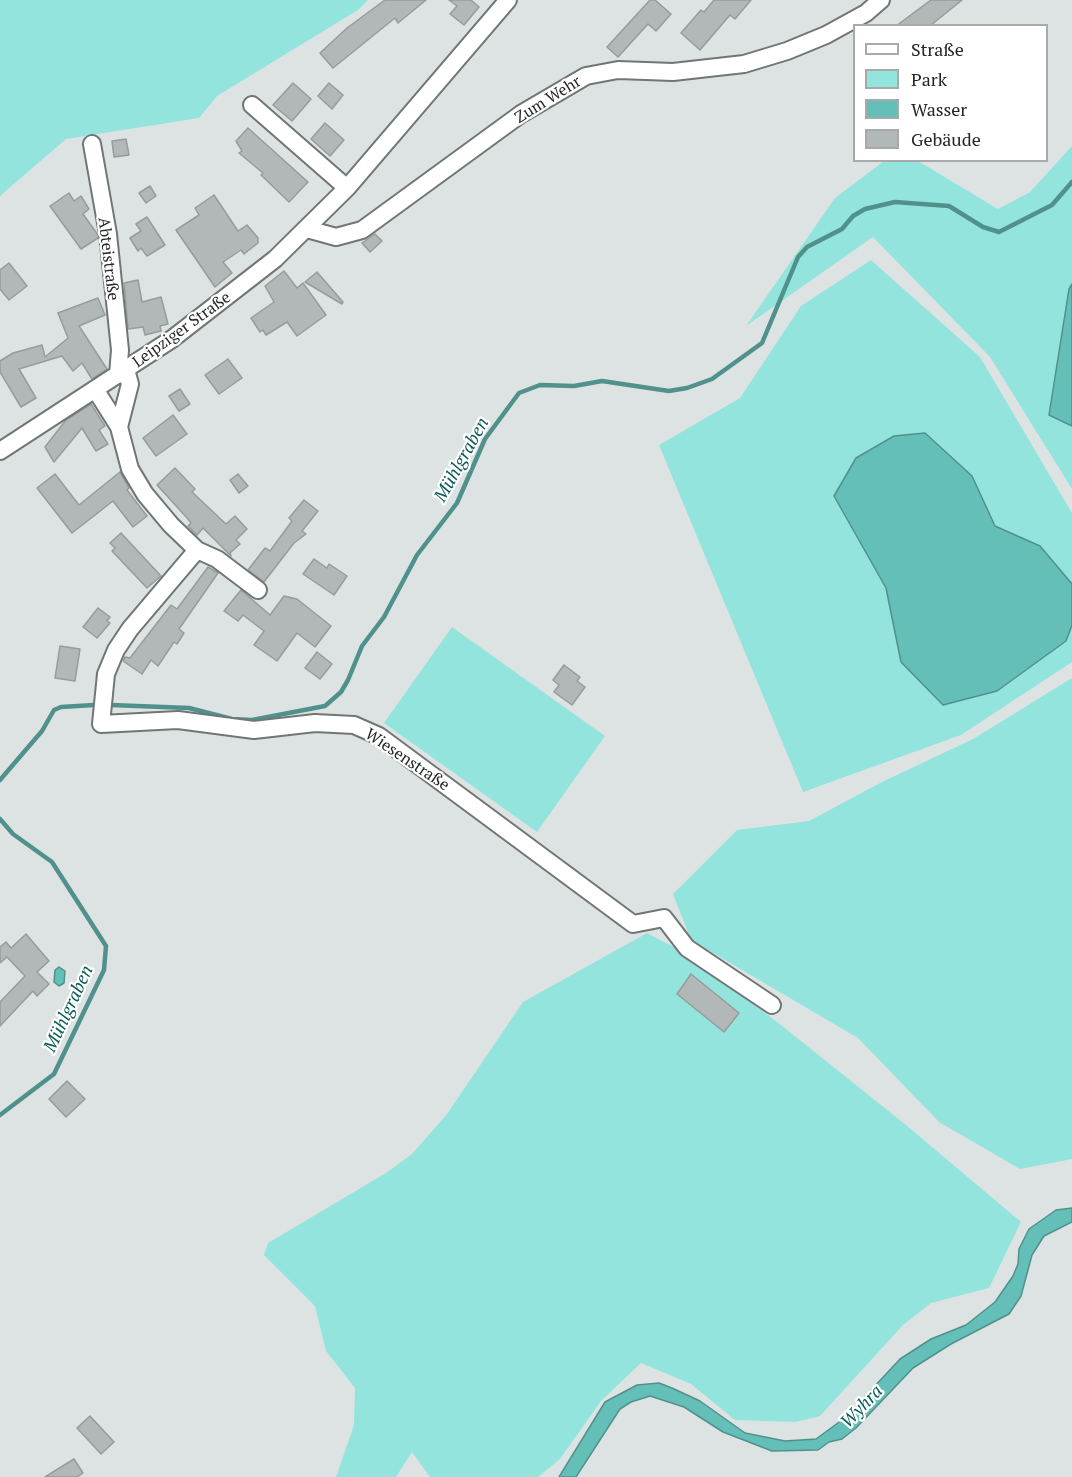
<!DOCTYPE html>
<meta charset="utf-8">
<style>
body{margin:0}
#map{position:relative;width:1072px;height:1477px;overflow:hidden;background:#dde3e3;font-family:"PT Serif",serif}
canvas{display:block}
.legend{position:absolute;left:853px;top:24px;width:195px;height:138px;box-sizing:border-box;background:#fff;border:2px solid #a8a9a9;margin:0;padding:8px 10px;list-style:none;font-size:18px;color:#252727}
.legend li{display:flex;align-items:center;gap:12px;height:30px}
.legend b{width:30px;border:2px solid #a8a9a9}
</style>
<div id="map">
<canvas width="1072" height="1477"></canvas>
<ul class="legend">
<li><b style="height:8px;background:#fff"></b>Straße</li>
<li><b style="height:16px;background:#94e4de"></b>Park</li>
<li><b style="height:16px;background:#64bfb8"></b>Wasser</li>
<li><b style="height:16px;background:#b2b8b7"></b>Gebäude</li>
</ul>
</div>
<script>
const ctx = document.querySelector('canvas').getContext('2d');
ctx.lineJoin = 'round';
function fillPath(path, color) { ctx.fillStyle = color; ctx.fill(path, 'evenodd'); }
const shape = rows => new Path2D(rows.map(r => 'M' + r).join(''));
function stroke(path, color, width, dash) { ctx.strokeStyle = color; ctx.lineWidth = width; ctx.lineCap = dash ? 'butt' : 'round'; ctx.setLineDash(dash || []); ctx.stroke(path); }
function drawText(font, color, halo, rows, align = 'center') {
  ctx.font = font + ' "PT Serif",serif'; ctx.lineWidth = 4.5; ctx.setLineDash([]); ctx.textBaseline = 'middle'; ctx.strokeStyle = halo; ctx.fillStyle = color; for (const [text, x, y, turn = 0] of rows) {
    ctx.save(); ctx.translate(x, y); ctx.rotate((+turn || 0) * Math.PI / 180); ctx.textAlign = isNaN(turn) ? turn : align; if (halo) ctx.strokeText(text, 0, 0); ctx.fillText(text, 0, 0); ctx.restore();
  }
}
fillPath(shape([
 [0,0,368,0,358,10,217,96,199,118,66,139,0,196],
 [1072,146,1072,489,990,357,873,237,746,326,835,198,884,161,918,161,998,209,1030,192],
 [871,260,980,357,1072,513,1072,662,961,735,803,792,659,445,740,398,801,306],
 [452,627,605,736,537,832,384,723],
 [1072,678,1072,1159,1020,1169,939,1122,858,1038,691,940,673,894,737,830,809,821,882,782,973,739],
 [647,933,687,954,781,1025,906,1125,1021,1222,989,1288,931,1303,903,1325,820,1416,796,1422,735,1420,691,1384,641,1363,601,1401,560,1459,538,1477,430,1477,412,1452,396,1477,336,1477,354,1425,355,1388,326,1351,315,1306,264,1255,268,1243,386,1173,412,1154,447,1114,523,1002]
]), '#94e4de');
const water = shape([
 [1072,284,1072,426,1049,415,1069,289,1072,284],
 [925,433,972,476,995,526,1040,546,1072,584,1072,625,1066,641,997,691,943,705,901,662,886,588,834,496,856,458,894,436,925,433],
 [59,967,65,971,64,983,59,986,54,982,55,970,59,967],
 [1072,1208,1072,1222,1044,1236,1032,1255,1021,1296,1009,1314,951,1344,913,1368,856,1428,842,1439,829,1442,818,1450,772,1451,723,1432,684,1407,650,1396,631,1402,620,1409,576,1477,559,1477,605,1402,637,1385,659,1383,672,1388,700,1401,745,1433,785,1441,816,1439,846,1417,900,1359,931,1339,966,1325,995,1302,1013,1276,1018,1264,1019,1249,1029,1229,1056,1210,1072,1208]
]);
fillPath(water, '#64bfb8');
stroke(water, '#51918c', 1.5);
stroke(shape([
 [111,705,189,708,232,719,252,720,325,706,341,692,348,680,362,646,384,617,417,555,457,503,485,439,519,393,540,385,574,386,602,381,669,391,687,388,712,379,762,343,798,257,807,247,842,229,853,216,865,209,895,202,949,206,983,227,999,232,1052,205,1072,182],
 [0,780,42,731,54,710,61,707,94,705],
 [0,819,13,834,52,862,106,946,104,970,54,1074,0,1115]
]), '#51918c', 4.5);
const building = shape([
 [385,0,426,0,398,23,395,18,333,68,320,53,347,28,385,0],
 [449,0,471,0,479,7,464,25,450,14,457,6,449,0],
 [650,0,655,0,671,14,656,31,648,24,618,57,607,47,650,0],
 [714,0,751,0,735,19,730,15,700,50,681,33,701,10,704,12,714,0],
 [931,0,962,0,930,26,896,26,931,0],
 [293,83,311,99,292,121,273,105,293,83],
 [329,83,343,95,332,109,318,96,329,83],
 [325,123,344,140,330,156,311,139,325,123],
 [248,128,308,182,289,202,261,175,263,173,239,153,242,151,236,141,248,128],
 [126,139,129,155,114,157,112,141,126,139],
 [150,186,156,196,146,203,139,193,150,186],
 [69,193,74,201,81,196,89,209,83,214,98,235,98,238,81,249,50,206,69,193],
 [214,195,238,231,247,225,258,238,258,243,244,254,241,250,223,262,232,273,215,287,176,230,199,215,195,208,214,195],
 [147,217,165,245,147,256,141,248,138,251,130,238,141,231,136,224,147,217],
 [375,234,382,241,370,252,362,243,375,234],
 [9,263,27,286,9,300,0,289,0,270,9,263],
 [284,271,297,288,303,283,326,315,297,336,287,322,266,335,263,330,260,332,251,318,274,302,265,286,284,271],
 [317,272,343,302,342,304,305,282,317,272],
 [138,280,142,302,161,297,168,324,160,326,161,331,145,335,143,327,128,329,124,283,138,280],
 [98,298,105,315,79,326,107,369,92,379,82,363,73,371,62,356,19,369,36,398,21,407,0,372,0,361,13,353,42,345,45,357,68,338,58,313,98,298],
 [228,359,242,378,219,394,205,375,228,359],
 [180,389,190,404,179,411,169,396,180,389],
 [91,404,105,426,99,430,108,444,96,451,82,428,54,462,45,447,66,420,91,404],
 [173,415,187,434,156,456,143,438,173,415],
 [175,468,195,489,192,492,226,524,235,516,247,529,236,540,240,544,230,553,231,556,203,528,197,535,188,526,191,523,188,519,157,485,175,468],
 [120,472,129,488,127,490,147,516,133,527,113,501,72,533,37,488,55,474,79,505,120,472],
 [238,474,248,486,239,493,230,480,238,474],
 [304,500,318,511,302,531,306,534,294,543,264,582,248,570,265,548,270,551,292,521,289,518,304,500],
 [121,533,161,576,147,588,112,551,115,548,110,543,121,533],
 [314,559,327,568,329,564,347,576,334,595,303,574,314,559],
 [208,567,218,573,179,629,184,633,177,644,174,642,158,666,151,660,142,674,123,661,125,657,130,658,171,605,177,609,208,567],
 [241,590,270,615,284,596,297,599,331,626,315,647,297,633,277,661,254,645,264,631,243,615,238,621,224,611,241,590],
 [98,608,110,617,107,621,110,623,97,638,83,627,98,608],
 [60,646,80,649,75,681,55,678,60,646],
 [317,652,332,664,320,679,305,668,317,652],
 [564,665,580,677,577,681,585,687,572,705,554,692,559,685,553,680,564,665],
 [26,934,49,961,37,972,49,984,37,996,33,991,0,1026,0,1002,25,976,7,957,0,963,0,947,6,942,11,948,26,934],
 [691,974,739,1013,724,1032,677,994,691,974],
 [67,1081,85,1099,66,1117,49,1099,67,1081],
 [90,1416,114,1442,101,1454,77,1428,90,1416],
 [74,1459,83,1473,77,1477,45,1477,74,1459]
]);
fillPath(building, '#b2b8b7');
stroke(building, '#969c9c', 1.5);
const minor = shape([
 [252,105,347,188],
 [92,144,108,234,120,350,118,375],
 [307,229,336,237,362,230,521,114,586,76,618,70,673,72,744,64,787,51,826,35,866,13,881,0],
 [95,389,119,427,130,469,145,494,171,525,197,550,217,559,258,590],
 [119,427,130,384,126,370],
 [0,451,172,339,275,259,347,188,508,0],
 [197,550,130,629,116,650,106,674,101,724,178,720,254,730,315,723,354,725,379,736,633,924,664,918,687,948,772,1005]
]);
stroke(minor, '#707675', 20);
stroke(minor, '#fff', 16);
drawText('16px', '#252727', '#fff', [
 ["Zum Wehr",548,100,-32],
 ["Abteistraße",108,259,83],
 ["Leipziger Straße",182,330,-36],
 ["Wiesenstraße",407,760,34]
]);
drawText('italic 18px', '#085a56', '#fff', [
 ["Mühlgraben",462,460,-61],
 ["Mühlgraben",69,1009,-65],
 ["Wyhra",862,1407,-46]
]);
</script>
